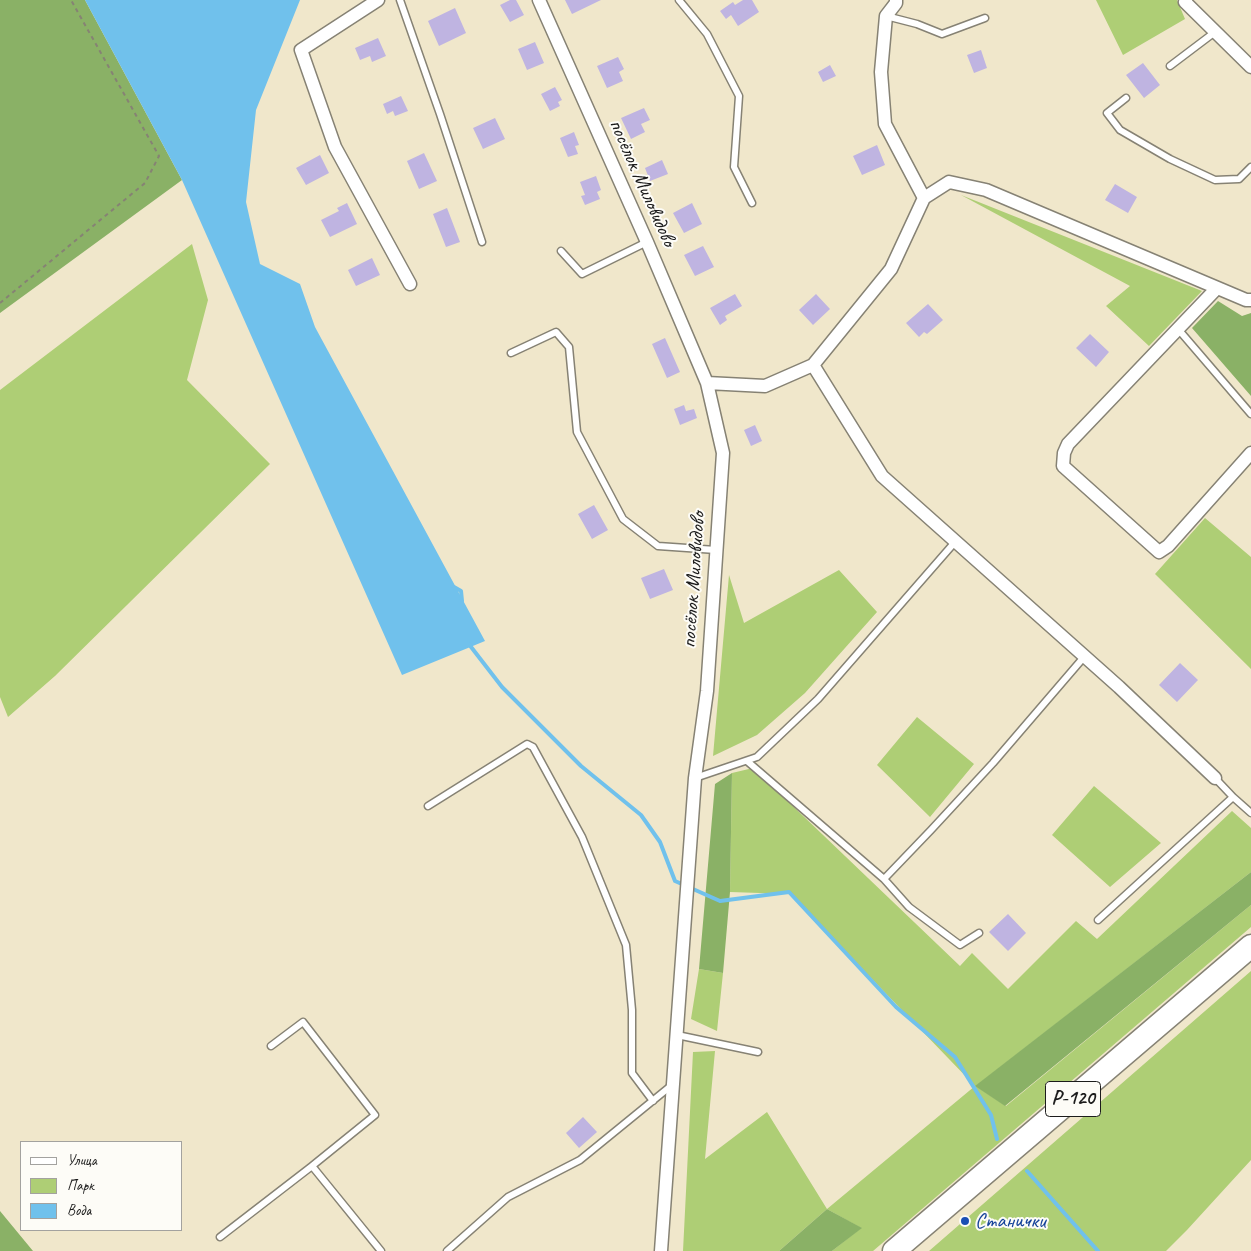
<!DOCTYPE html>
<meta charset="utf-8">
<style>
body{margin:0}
#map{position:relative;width:1251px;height:1251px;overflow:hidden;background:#f0e7cb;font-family:Caveat,sans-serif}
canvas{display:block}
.legend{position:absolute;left:20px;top:1141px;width:162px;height:90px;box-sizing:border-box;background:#fdfcf7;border:1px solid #a3a29f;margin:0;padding:6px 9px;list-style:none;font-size:15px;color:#1c1c1c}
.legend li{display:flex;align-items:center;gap:10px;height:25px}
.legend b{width:25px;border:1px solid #a3a29f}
</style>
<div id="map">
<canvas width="1251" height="1251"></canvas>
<ul class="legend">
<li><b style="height:6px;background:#fff"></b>Улица</li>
<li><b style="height:14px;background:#aece75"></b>Парк</li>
<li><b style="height:14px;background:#70c1ec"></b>Вода</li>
</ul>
</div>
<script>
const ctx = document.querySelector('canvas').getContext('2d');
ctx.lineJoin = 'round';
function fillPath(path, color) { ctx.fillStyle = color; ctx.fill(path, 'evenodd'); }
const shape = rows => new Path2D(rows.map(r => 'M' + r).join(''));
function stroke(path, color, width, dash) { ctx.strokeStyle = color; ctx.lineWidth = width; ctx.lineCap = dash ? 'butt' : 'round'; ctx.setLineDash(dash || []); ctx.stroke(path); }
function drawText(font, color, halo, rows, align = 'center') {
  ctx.font = font + ' Caveat,sans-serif'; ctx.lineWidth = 4; ctx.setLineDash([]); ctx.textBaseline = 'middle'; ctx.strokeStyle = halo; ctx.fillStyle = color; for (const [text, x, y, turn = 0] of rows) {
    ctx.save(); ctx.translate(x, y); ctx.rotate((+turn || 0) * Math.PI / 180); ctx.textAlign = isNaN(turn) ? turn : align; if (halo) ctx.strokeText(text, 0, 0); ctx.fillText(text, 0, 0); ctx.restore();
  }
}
fillPath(shape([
 [1096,0,1177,0,1185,19,1123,55],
 [961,195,1202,291,1149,346,1106,306,1130,286],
 [192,244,208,300,187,380,270,464,55,676,8,717,0,697,0,390],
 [1205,518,1251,557,1251,669,1155,574],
 [839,570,877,612,805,693,757,735,713,756,729,575,744,623],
 [917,717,974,764,930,817,877,765],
 [753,768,960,966,972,953,1008,989,1076,921,1097,939,1232,811,1251,828,1251,872,976,1086,1006,1106,1251,905,1251,927,873,1251,832,1251,861,1228,827,1209,779,1251,683,1251,693,1052,715,1051,705,1159,767,1112,827,1209,975,1086,790,894,730,892,732,773],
 [1094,786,1161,843,1110,887,1052,835],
 [699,969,723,973,717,1031,691,1019],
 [1251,971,1251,1160,1187,1230,1166,1251,929,1251]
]), '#aece75');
fillPath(shape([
 [0,0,85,0,182,180,0,313],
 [1218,301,1242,316,1251,313,1251,396,1192,328],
 [732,773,730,892,723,973,699,969,715,784],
 [1251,872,1251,905,1005,1106,975,1086],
 [827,1209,862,1228,832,1251,779,1251],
 [0,1211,33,1251,0,1251]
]), '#8ab166');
fillPath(shape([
 [85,0,300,0,256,110,246,202,260,264,300,284,315,327,485,641,402,675,182,180]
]), '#70c1ec');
stroke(shape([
 [454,587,461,591,462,601],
 [468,643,502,687,581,766,641,815,660,842,675,881,720,901,789,892,896,1007,955,1057,991,1115,997,1139],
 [1027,1171,1098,1251]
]), '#70c1ec', 4);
fillPath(shape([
 [510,0,516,0,524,15,510,22,500,5],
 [565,0,601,0,572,14],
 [743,0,752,0,759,12,738,26,731,15,726,19,720,11,733,2,735,5],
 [455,8,466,33,439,46,428,21],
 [378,38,386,56,372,62,370,56,360,60,355,48],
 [535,42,544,63,527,70,518,49],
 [981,50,987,68,974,73,967,55],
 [618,57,624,69,619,72,623,81,607,88,597,66],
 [1143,63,1160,85,1144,98,1126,75],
 [830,65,836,76,823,82,818,72],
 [555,87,562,100,558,102,560,106,550,111,541,94],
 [401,96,408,111,395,116,393,111,387,114,383,104],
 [644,108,650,120,641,124,645,132,631,139,621,118],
 [495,118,505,139,483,149,473,128],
 [574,132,579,145,575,146,578,154,568,157,560,138],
 [877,145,885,165,862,175,853,156],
 [424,153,437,181,419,189,407,161],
 [320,155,329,173,306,185,296,168],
 [662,160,668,174,650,181,645,168],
 [596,176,601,190,597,192,600,199,585,205,581,196,585,195,580,182],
 [1115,184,1137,197,1128,213,1105,200],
 [347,203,357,224,330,237,321,220,339,211,337,208],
 [692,203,702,224,684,233,673,213],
 [447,208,460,242,446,247,433,214],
 [703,246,714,267,695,276,684,255],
 [372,258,380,275,356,286,348,270],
 [735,294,742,306,725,316,727,320,720,325,710,308],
 [816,294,830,309,813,325,799,310],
 [928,304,943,320,927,334,924,332,919,337,906,323],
 [1090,334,1109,352,1096,367,1076,348],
 [665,338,680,372,667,378,652,344],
 [684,405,686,411,694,409,697,418,680,425,674,409],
 [755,425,762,441,751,446,744,430],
 [594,505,608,530,592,539,578,514],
 [664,569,673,590,650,599,641,578],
 [1180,663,1198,680,1177,702,1159,685],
 [1008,914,1026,933,1008,951,989,932],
 [583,1117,597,1132,579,1148,566,1133]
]), '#bfb4e1');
const lane = shape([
 [400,0,440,114,482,242],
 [679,0,707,34,739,96,734,167,752,203],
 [886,16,917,24,942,34,985,18],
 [1170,66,1215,32],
 [1126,98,1107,113,1120,130,1170,159,1215,180,1239,179,1251,167],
 [561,251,582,274,647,242],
 [1178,329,1251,414],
 [511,353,556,332,569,347,577,432,623,519,658,546,716,550],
 [747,761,884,879,931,830,993,763,1084,657],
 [695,778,757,757,818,699,955,542],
 [1233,797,1251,813],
 [428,806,527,744,533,747,582,837,626,945,632,1010,632,1073,653,1101],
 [884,879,909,907,960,945,979,933],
 [1098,920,1233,797,1215,778],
 [677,1035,758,1052],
 [271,1046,303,1022,375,1115,312,1166,381,1251],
 [220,1237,312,1166],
 [447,1251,508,1197,580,1160,672,1085]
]);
const street = shape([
 [378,0,301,50,335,147,410,284],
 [539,0,647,242,707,383,723,453,707,691,695,778,661,1251],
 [1186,0,1185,2,1251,67],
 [924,198,949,182,986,190,1246,300,1251,300],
 [1217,288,1068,444,1064,453,1063,466,1159,552,1168,546,1251,453],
 [813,365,882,476,1119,687,1215,778],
 [707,383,765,386,813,365,891,269,924,198,885,124,881,72,886,16,896,3,896,0]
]);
const highway = shape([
 [894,1251,1251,946]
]);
stroke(lane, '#868274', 9);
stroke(street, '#868274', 15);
stroke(highway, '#868274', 25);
stroke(shape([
 [0,303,145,183,159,156,71,0]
]), '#868274', 2, [4, 4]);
stroke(lane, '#fff', 6);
stroke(street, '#fff', 12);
stroke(highway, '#fff', 22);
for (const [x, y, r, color] of [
 [965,1221,5,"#1a4fb4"]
]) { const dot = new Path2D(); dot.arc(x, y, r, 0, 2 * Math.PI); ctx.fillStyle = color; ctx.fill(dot); stroke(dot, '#fdfcf7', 2); }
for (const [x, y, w] of [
 [1073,1099,55]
]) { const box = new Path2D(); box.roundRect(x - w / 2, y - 17.5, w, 35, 4); ctx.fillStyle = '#fdfcf7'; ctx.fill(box); stroke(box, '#1c1c1c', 1); }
drawText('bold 20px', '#1c1c1c', null, [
 ["Р-120",1073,1099]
]);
drawText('21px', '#1c1c1c', '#fdfcf7', [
 ["посёлок Миловидово",642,183,66],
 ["посёлок Миловидово",694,580,-86]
]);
drawText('21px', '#164399', '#fdfcf7', [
 ["Станички",975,1221]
], 'left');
</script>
